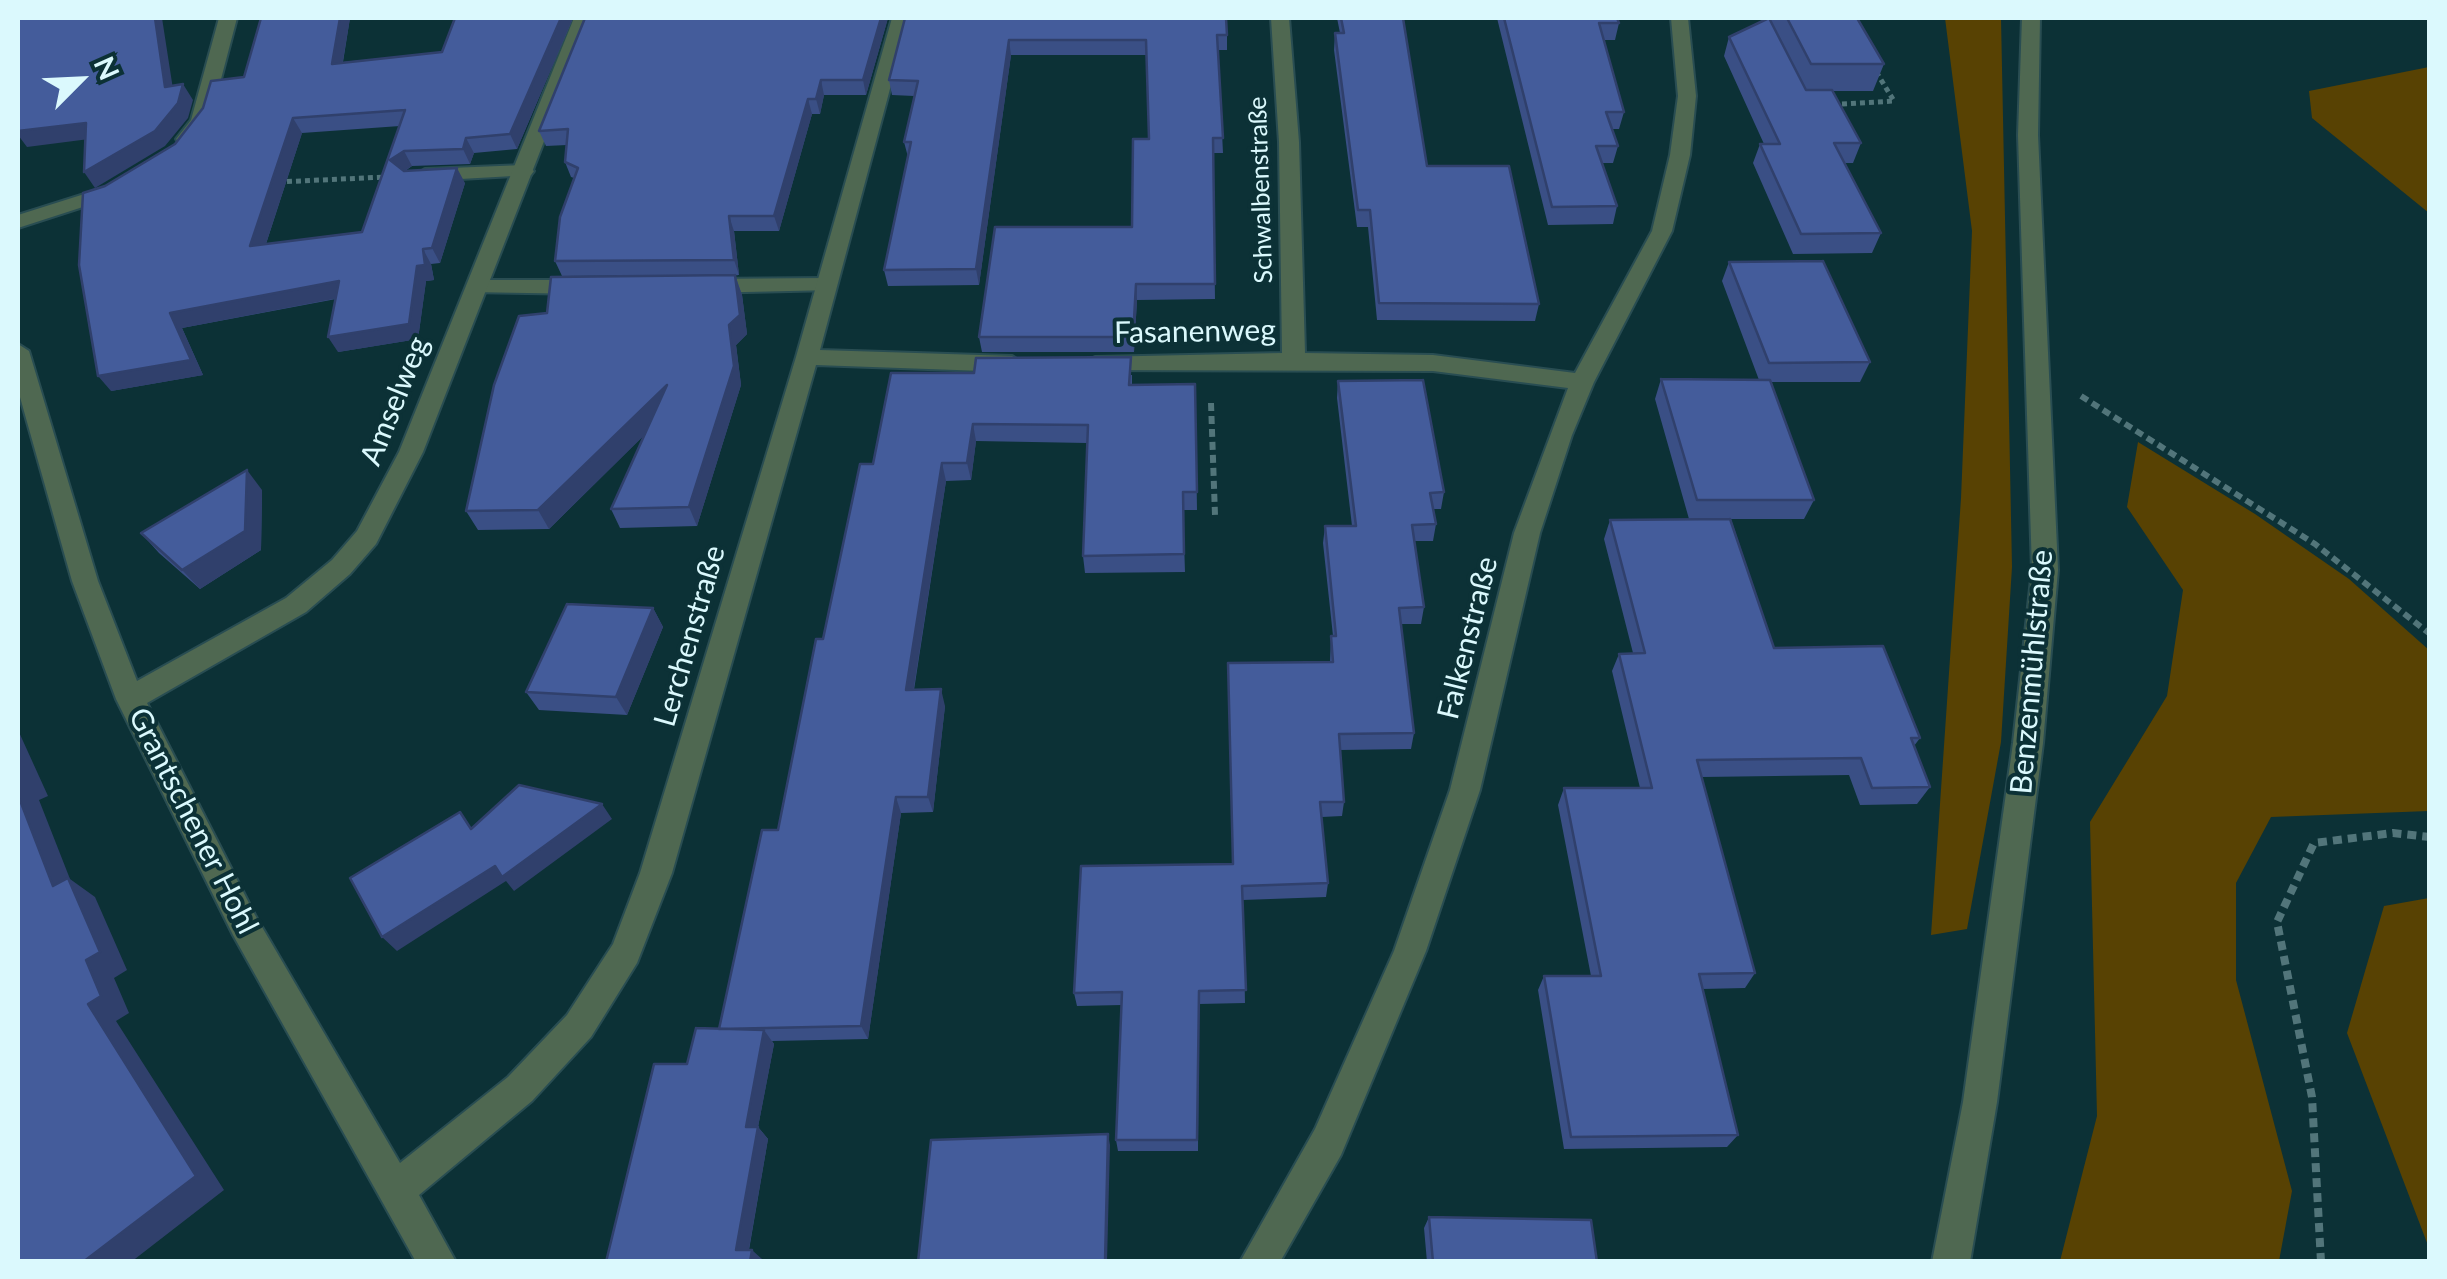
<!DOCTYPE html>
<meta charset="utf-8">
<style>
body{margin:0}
#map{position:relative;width:2447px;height:1279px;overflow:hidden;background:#0c3136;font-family:Lato,sans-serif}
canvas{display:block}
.frame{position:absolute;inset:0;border:20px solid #dbf9fd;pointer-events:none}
.north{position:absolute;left:30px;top:30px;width:100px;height:100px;-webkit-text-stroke:8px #0c3136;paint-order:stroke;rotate:66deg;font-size:28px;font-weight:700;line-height:40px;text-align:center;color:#dbf9fd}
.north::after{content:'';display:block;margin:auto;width:35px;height:45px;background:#dbf9fd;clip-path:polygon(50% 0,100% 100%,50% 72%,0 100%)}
</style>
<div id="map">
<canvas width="2447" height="1279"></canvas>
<div class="frame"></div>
<div class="north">N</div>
</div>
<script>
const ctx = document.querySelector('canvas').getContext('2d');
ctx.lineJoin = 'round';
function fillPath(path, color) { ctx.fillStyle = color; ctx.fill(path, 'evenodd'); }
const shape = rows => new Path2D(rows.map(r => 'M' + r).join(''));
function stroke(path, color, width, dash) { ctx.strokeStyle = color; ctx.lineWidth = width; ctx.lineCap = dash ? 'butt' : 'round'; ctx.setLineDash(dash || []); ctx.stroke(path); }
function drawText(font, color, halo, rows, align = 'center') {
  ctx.font = font + ' Lato,sans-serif'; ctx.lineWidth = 8; ctx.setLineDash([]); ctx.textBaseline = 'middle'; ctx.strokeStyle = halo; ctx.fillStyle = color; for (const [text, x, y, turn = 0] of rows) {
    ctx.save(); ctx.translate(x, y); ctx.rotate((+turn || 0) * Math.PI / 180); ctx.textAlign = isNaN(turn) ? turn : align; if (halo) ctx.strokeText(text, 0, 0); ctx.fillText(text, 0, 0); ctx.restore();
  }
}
fillPath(shape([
 [1945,18,2001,18,2012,567,2001,742,1967,929,1931,935,1961,498,1972,231],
 [2429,67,2430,67,2429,213,2312,118,2309,91],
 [2138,442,2255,514,2349,579,2429,650,2429,811,2271,817,2236,883,2236,980,2292,1191,2279,1261,2060,1261,2097,1116,2090,822,2167,696,2183,590,2127,507],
 [2429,898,2430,898,2429,1248,2347,1033,2384,906]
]), '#584203');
const service = shape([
 [2022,18,2040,18,2038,135,2058,570,2043,743,1997,1102,1970,1262,1932,1262,1963,1102,2013,743,2032,570,2018,135,2022,18],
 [524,165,534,171,531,175,425,181,415,175,425,169,524,165],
 [826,278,837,285,834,290,702,293,691,286,702,279,826,278],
 [477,280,584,280,595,287,584,294,469,292,469,282,477,280]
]);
const minor = shape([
 [219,18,237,18,210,121,193,143,179,143,176,139,191,120,219,18],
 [574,18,592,18,423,452,376,544,350,574,306,612,147,703,255,915,400,1163,508,1077,567,1015,613,944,640,873,796,357,892,18,909,18,820,350,1012,356,1024,364,1012,372,816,365,672,873,637,963,591,1037,532,1101,419,1195,456,1262,416,1262,233,935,116,699,72,581,18,390,18,344,29,351,98,581,137,681,286,598,332,560,357,531,399,452,574,18],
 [1271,18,1289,18,1299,142,1305,353,1433,355,1575,373,1652,231,1670,155,1678,96,1671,18,1688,18,1696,96,1690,155,1672,231,1594,382,1572,435,1540,533,1480,790,1426,951,1341,1155,1280,1262,1240,1262,1315,1129,1394,951,1450,790,1514,533,1568,388,1433,371,1087,370,1087,360,1095,357,1282,353,1279,142,1271,18],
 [116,184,123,186,123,194,18,228,18,215,116,184]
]);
stroke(service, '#294d52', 4);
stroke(minor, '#294d52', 4);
stroke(shape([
 [1842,104,1894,101,1875,70],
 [278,182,386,177]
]), '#52757a', 5, [5, 4]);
stroke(shape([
 [2081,396,2315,544,2430,634],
 [1211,403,1215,515]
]), '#52757a', 6, [8, 5]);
stroke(shape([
 [2321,1262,2312,1097,2277,922,2314,843,2393,833,2430,837]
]), '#52757a', 8, [9, 6]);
fillPath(service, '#4f6851');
fillPath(minor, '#4f6851');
fillPath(shape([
 [350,18,343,62,442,52,573,18,517,149,474,153,470,164,412,166,405,171,465,183,440,263,431,264,434,280,426,281,418,339,338,352,336,299,182,328,203,375,111,391,105,186,175,144,244,77],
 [400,126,362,232,266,244,302,133],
 [888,18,866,95,824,95,820,114,812,114,779,231,734,231,739,275,562,276,555,261,574,178,571,177,565,162,567,145,546,146,539,131],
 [905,18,1227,35,1227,50,1218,50,1223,153,1213,153,1215,299,1137,300,1134,352,982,352,979,337,1132,227,1149,139,1146,55,1011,55,979,285,888,286,884,270,908,157,904,142,914,96,892,95,889,80],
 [1337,18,1403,18,1427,166,1539,304,1535,321,1377,320,1368,227,1357,227,1334,50,1335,33,1340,33],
 [1497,18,1617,18,1619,23,1615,40,1604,40,1624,112,1619,129,1612,129,1618,146,1613,163,1602,163,1617,206,1613,224,1548,225],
 [1764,18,1857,18,1884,64,1873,91,1832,91,1861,143,1853,163,1844,163,1881,233,1872,253,1793,254,1753,163,1760,144,1764,144,1724,56,1729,37,1765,19],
 [1729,262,1870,362,1860,382,1771,382,1814,500,1804,519,1731,519,1774,648,1920,738,1914,746,1930,787,1917,804,1860,805,1849,775,1702,777,1755,973,1745,988,1702,989,1738,1135,1727,1147,1564,1149,1538,990,1544,976,1591,976,1558,805,1564,788,1640,788,1612,671,1619,654,1633,653,1604,539,1610,520,1689,519,1655,399,1661,379,1759,380,1722,281],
 [735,275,742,295,747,334,736,345,741,385,697,526,620,528,611,509,644,435,549,529,478,530,466,511,547,313],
 [891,373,1132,375,1132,385,1195,384,1197,510,1183,510,1185,572,1085,573,1083,556,1087,443,976,441,971,480,946,481,914,690,945,706,933,812,901,813,868,1039,772,1041,774,1044,758,1127,768,1139,749,1250,763,1260,606,1262,687,1064,719,1029,778,830,823,639,873,464],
 [1338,381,1444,492,1441,509,1433,509,1436,524,1433,541,1414,541,1424,607,1421,624,1401,624,1414,733,1411,749,1340,750,1344,802,1342,816,1322,817,1328,883,1326,897,1243,900,1245,1003,1199,1004,1198,1151,1118,1151,1116,1140,1122,1005,1077,1006,1074,993,1233,864,1330,662,1331,636,1333,636,1323,543,1325,526,1352,526,1337,398],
 [262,490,261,550,200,589,159,553,141,533],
 [653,608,663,627,627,715,539,710,526,692],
 [1429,1217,1597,1262,1427,1262,1424,1228]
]), '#3a4f85');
fillPath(shape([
 [155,18,162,18,175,102,165,87],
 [340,18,350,18,340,78,332,64],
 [561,18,573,18,517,149,510,134],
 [881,18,888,18,866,95,863,80],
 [1009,40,1011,55,979,285,976,269],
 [821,80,824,95,820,114,816,99],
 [183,84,193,100,188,118,165,146,95,188,84,172],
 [808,99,812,114,779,231,774,216],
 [293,118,302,133,260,262,250,246],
 [86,123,97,138,27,147,18,135,18,131],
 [466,138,474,153,470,164,463,149],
 [404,151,412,166,398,175,390,160],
 [457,168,465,183,440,263,432,248],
 [729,216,734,231,739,275,734,260],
 [423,249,431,264,434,280,426,281,418,339,338,352,328,337,417,266],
 [735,275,742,295,747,334,736,345,741,385,697,526,689,507,729,325],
 [339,281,349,296,182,328,203,375,111,391,98,376,170,313],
 [1136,284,1137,300,1134,352,1133,337],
 [667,385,675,405,549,529,538,510],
 [973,424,976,441,971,480,967,463],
 [942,463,946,481,911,706,906,690],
 [247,470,262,490,261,550,200,589,182,570],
 [653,608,663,627,627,715,616,697],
 [941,689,945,706,933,812,928,797],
 [18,730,48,796,39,800,70,879,95,897,127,970,114,978,129,1013,116,1021,224,1190,131,1262,83,1262,88,1004,53,886,18,795],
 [896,797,901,813,868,1039,861,1026],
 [602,804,612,819,514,891,506,881,397,951,382,937,495,866],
 [764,1030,774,1044,758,1127,768,1139,747,1260,736,1250,746,1127],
 [1108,1134,1110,1145,1107,1262,1105,1262],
 [752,1250,763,1260,763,1262,750,1262]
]), '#30406c');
const building = shape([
 [18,18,155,18,165,87,183,84,178,103,155,131,84,172,86,123,18,131,18,18],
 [261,18,340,18,332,64,442,52,455,18,561,18,510,134,466,138,463,149,404,151,390,160,404,171,457,168,432,248,423,249,425,265,417,266,409,324,328,337,339,281,170,313,191,360,98,376,79,265,83,193,105,186,175,144,203,108,211,81,244,77,261,18],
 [405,110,362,232,250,246,293,118,405,110],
 [585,18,881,18,863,80,821,80,816,99,808,99,774,216,729,216,734,260,555,261,560,217,578,168,565,162,568,129,539,131,585,18],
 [905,18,1226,18,1227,35,1217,35,1223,138,1213,138,1215,284,1136,284,1133,337,979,337,995,227,1132,227,1133,139,1149,139,1146,40,1009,40,976,269,884,270,911,142,904,142,918,81,889,80,905,18],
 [1341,18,1403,18,1427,166,1509,166,1539,304,1379,303,1370,210,1358,210,1335,33,1344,33,1341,18],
 [1504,18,1617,18,1619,23,1599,23,1624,112,1606,112,1618,146,1596,146,1617,206,1552,207,1504,18],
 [1769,18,1806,90,1832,90,1861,143,1834,143,1881,233,1801,234,1760,144,1780,144,1729,37,1769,18],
 [1787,18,1857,18,1884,64,1811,64,1787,18],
 [1823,261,1870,362,1769,363,1729,262,1823,261],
 [735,275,740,315,729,325,734,366,689,507,611,509,667,385,538,510,466,511,494,385,519,316,547,313,551,277,735,275],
 [1131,357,1129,385,1195,384,1197,492,1183,492,1184,554,1083,556,1088,425,973,424,967,463,942,463,906,690,941,689,928,797,896,797,861,1026,719,1029,762,830,778,830,816,639,823,639,860,464,873,464,891,373,974,373,976,358,1131,357],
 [1661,379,1770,380,1814,500,1697,500,1661,379],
 [1423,380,1444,492,1430,493,1436,524,1412,525,1424,607,1399,608,1414,733,1339,734,1344,802,1320,802,1328,883,1242,886,1246,990,1199,991,1197,1140,1116,1140,1122,992,1074,993,1081,866,1233,864,1228,663,1333,662,1331,636,1336,636,1325,526,1356,526,1338,381,1423,380],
 [247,470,245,531,182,570,141,533,247,470],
 [1730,519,1774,648,1883,646,1920,738,1911,738,1930,787,1872,788,1861,758,1697,760,1755,973,1699,974,1738,1135,1571,1137,1544,976,1601,976,1564,788,1652,788,1619,654,1645,653,1610,520,1730,519],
 [567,604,653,608,616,697,526,692,567,604],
 [519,785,602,804,502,877,495,866,382,937,350,878,460,812,471,829,519,785],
 [18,795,53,886,68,878,100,952,86,960,101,996,88,1004,196,1176,83,1262,18,1262,18,795],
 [696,1028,764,1030,746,1127,758,1127,736,1250,752,1250,750,1262,606,1262,654,1064,687,1064,696,1028],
 [1108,1134,1105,1262,918,1262,931,1140,1108,1134],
 [1429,1217,1591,1220,1597,1262,1433,1262,1429,1217]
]);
fillPath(building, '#445c9b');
stroke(building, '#30406c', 2.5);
drawText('25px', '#dbf9fd', '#0c3136', [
 ["Schwalbenstraße",1261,190,-92]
]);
drawText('30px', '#dbf9fd', '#0c3136', [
 ["Fasanenweg",1195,332,-1],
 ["Amselweg",395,401,-68],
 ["Lerchenstraße",690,636,-74],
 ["Falkenstraße",1468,638,-76],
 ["Benzenmühlstraße",2032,672,-85],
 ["Grantschener Hohl",193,821,63]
]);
</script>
